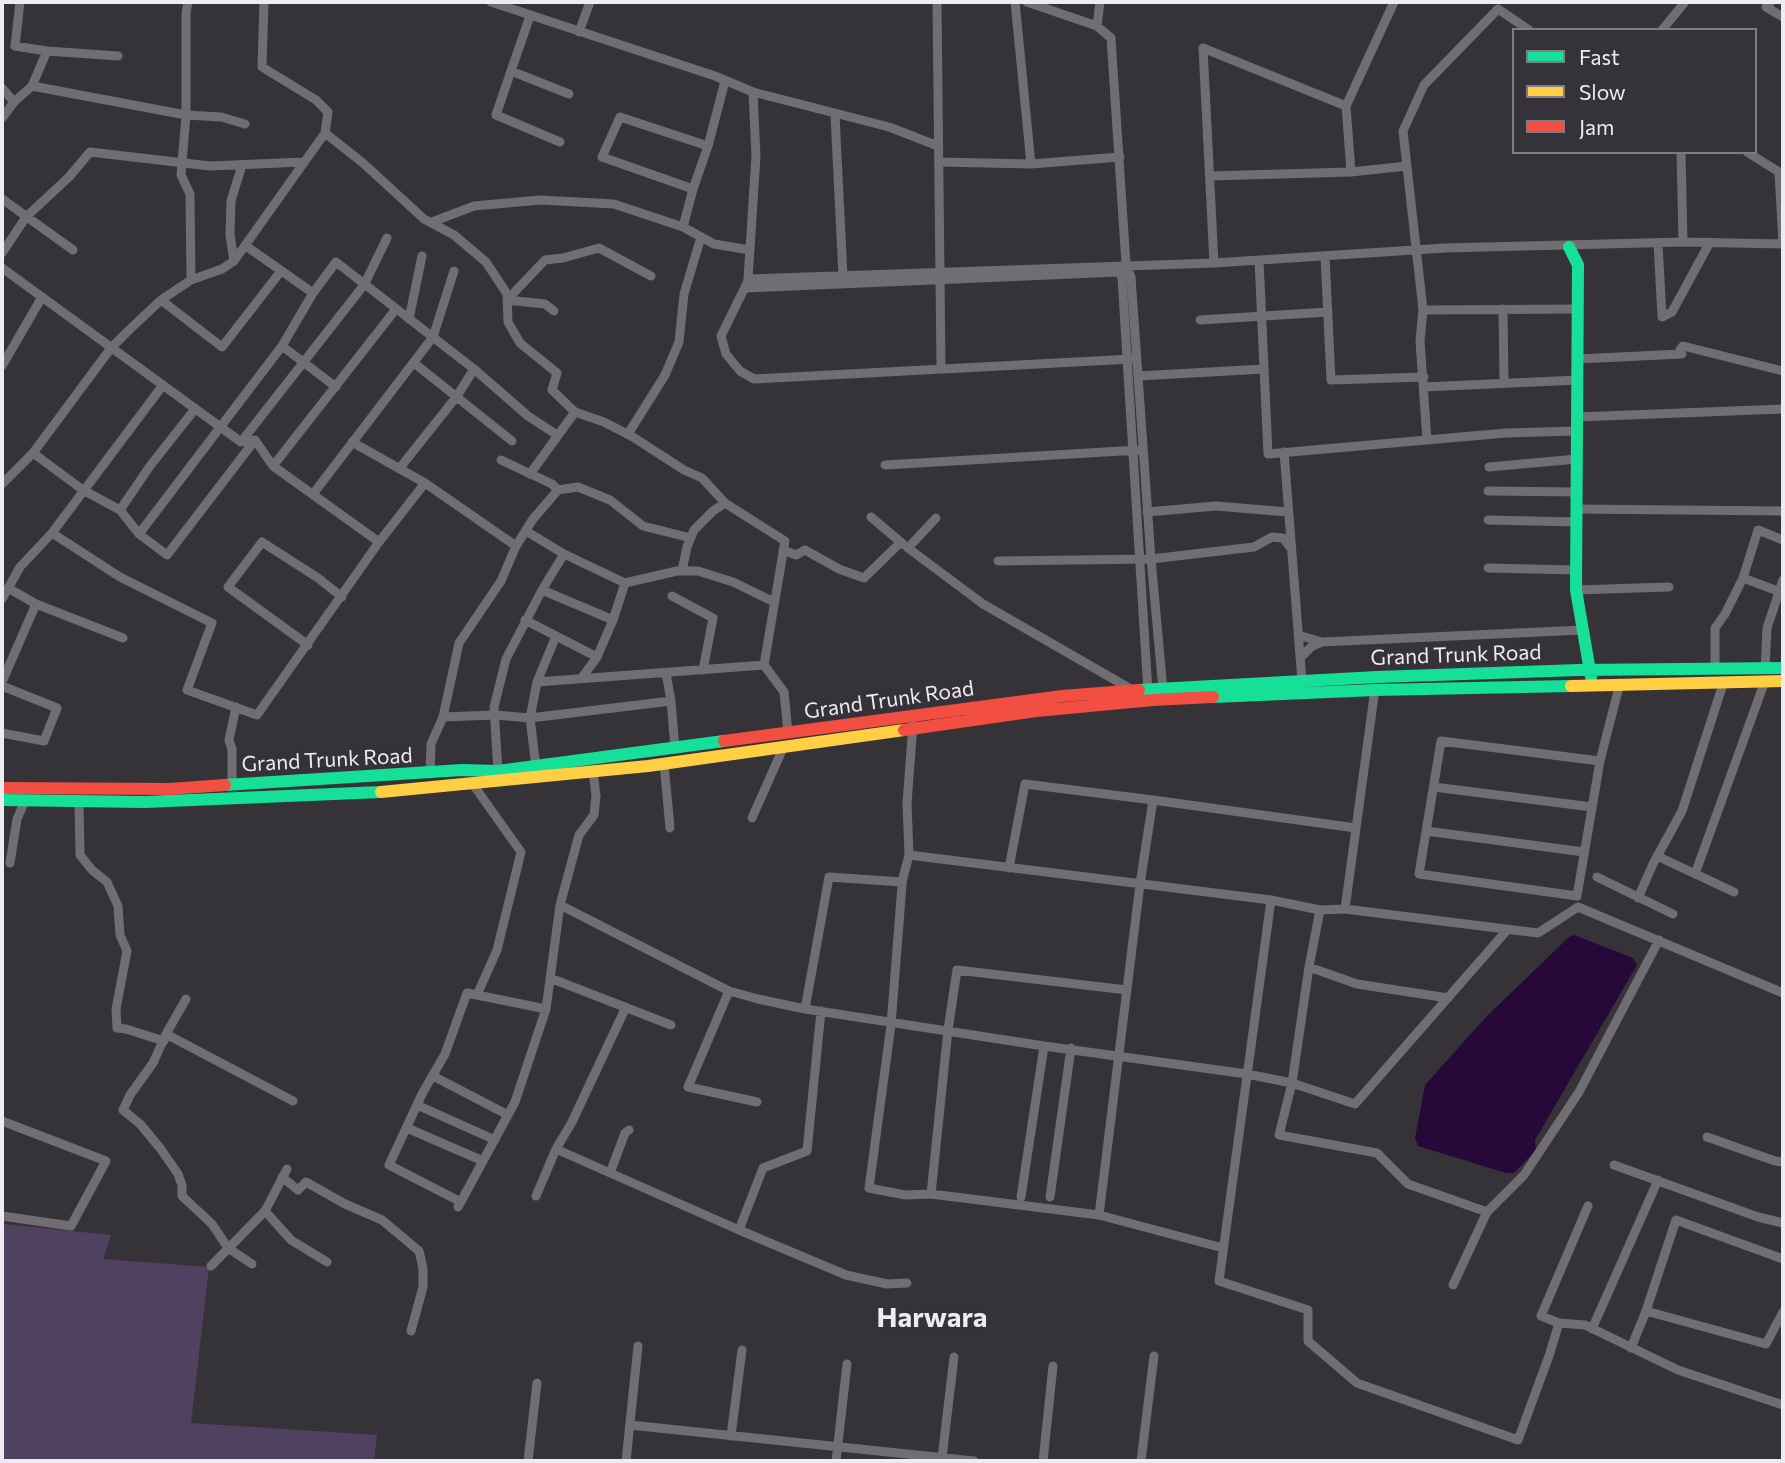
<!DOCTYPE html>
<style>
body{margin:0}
#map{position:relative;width:1785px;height:1463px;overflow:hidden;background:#353338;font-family:Commissioner,sans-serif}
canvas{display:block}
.frame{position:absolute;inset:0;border:4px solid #efecf1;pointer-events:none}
.legend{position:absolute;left:1512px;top:28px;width:245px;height:126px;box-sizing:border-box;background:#353239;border:2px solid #7f7c83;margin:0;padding:9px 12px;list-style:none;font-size:21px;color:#efecf1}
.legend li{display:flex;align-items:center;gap:14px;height:35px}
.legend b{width:35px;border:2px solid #7f7c83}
</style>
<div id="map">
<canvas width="1785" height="1463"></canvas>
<div class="frame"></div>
<ul class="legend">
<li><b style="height:9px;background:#16e098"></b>Fast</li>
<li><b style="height:9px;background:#ffcf43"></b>Slow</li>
<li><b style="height:9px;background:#f24e42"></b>Jam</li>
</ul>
</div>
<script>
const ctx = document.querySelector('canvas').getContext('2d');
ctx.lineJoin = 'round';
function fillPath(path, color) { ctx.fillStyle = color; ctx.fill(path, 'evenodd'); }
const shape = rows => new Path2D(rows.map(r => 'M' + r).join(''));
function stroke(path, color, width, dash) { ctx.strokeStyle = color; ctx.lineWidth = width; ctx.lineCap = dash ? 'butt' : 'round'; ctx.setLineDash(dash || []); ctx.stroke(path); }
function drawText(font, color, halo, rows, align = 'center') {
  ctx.font = font + ' Commissioner,sans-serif'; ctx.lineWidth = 7; ctx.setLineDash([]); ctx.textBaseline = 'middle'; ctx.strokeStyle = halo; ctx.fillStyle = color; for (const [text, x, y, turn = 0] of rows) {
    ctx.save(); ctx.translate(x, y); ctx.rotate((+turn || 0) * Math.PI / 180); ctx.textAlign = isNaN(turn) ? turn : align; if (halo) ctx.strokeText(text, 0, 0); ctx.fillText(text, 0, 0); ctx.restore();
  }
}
fillPath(shape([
 [2,1224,111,1235,103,1259,209,1267,191,1423,377,1435,374,1461,2,1461]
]), '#514160');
fillPath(shape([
 [1574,935,1633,958,1637,965,1535,1140,1536,1150,1514,1173,1506,1173,1418,1146,1415,1138,1425,1085,1486,1017,1569,937]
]), '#260839');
stroke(shape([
 [20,2,15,46,47,51,118,56],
 [188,2,186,13,186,115,181,175,190,194,191,280],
 [491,2,715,76,753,92,889,127,938,146],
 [937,2,941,369],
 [1015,2,1031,164],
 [1027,2,1097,26,1111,38,1126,264,1131,277,1151,559,1163,690],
 [1771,2,1766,7,1783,17],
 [530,16,511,71,569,94],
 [1097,26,1100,2],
 [1662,30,1685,2],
 [579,32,590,2],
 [511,71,496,115,560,142],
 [32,86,186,115,221,117,245,124],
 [2,88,14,102,2,118],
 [753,92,756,156,748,279,1214,263,1445,248,1683,242,1783,244],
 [14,102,32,86,47,51],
 [835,115,843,276],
 [325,133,363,163,424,219,454,235,486,262,507,294,508,322,520,343,557,373,552,390,575,412],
 [1681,152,1683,242],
 [1747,152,1779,172,1783,244],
 [940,162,1031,164,1120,157],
 [1351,172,1346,106,1394,2],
 [1210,176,1351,172,1407,166],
 [693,189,602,157,620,117,708,146],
 [2,199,73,250],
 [432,222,474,206,540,200,614,204,683,227,693,189,708,146,725,81],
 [683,227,714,244,750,250],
 [1658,243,1662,317,1672,312,1710,242],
 [246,246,313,293],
 [2,253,26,217,69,177,90,152,210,166,303,162],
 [1325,256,1331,380,1424,377],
 [1259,260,1268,454,1506,433,1577,431],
 [234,261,230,235,231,201,242,165],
 [1214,263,1203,48,1346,106],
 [2,268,241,442,255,440,273,466,379,542],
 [747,283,721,336,726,354,740,371,754,379,1132,359],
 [746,288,1119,272,1122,278,1148,692],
 [161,300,222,347,281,271],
 [1503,309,1504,382],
 [1423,310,1578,309],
 [554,311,545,304,507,300,545,260,563,258,599,248,651,276],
 [409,319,422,256],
 [1200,320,1328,312],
 [282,346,336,387],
 [1577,359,1682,354,1680,350,1683,346,1783,371],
 [414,363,512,441],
 [2,366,42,297],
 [1138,376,1264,369],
 [1424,387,1578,380],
 [1577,417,1783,409],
 [628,434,665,375,679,342,684,294,701,237],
 [1427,440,1420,341,1423,310,1403,131,1424,85,1498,9,1529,30],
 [241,442,364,285,387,238],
 [352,442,425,483,516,546],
 [1284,452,1302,681],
 [33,453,83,490,120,510,139,534,167,555,255,440],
 [501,460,552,484,558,490],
 [885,465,1139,450],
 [273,466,396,309],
 [1489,467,1577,459],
 [399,469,457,396,474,369],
 [530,474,575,412,604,422,633,437,684,470,702,478,725,503,785,541,764,665,784,692,788,733],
 [2,484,33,453,111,348,128,331,161,300,191,280,222,269,234,261,325,133,328,112,316,100,262,67,264,2],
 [1488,491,1577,492],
 [313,494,433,337,454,271],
 [1576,509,1783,511],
 [120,510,150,466,195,409],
 [1147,512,1216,506,1288,512],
 [871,517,904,545],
 [936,518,908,548,983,604,1129,688],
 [1488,520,1577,522],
 [526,531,564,554],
 [52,533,120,577,212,623,187,690,257,715,379,542,425,483],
 [139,534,282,346,313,293,336,262,474,369,528,416,557,435],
 [783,550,796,555,805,550,839,569,864,578,901,542],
 [998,561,1151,559,1254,547,1272,537,1283,538,1290,547],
 [1488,568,1576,570],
 [682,571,687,547,694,530,713,511,725,503],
 [1743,578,1783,593],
 [8,588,36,604,123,638],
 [542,590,613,620],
 [1576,590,1669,587],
 [672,596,713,618,703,670],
 [2,599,20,567,52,533,163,385],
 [525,620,597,657],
 [1298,635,1322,642,1311,647,1300,658],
 [1322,642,1583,630],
 [308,645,228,587,262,542,318,578,342,597],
 [1715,668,1715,628,1725,614,1743,578,1758,530,1783,540],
 [1765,669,1767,628,1783,580],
 [666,673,671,701,675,749],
 [581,679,597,657,613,620,625,583,677,571,698,571,733,582,774,602],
 [2,682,36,604],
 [537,682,556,636],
 [2,686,57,708,44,741,2,733],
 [443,717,495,715,530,718,671,701],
 [1600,761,1441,741,1419,874,1577,896,1600,761,1620,683],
 [664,764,670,828],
 [536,767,530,718,537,682,764,665],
 [498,771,494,707,506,659,542,590,564,554,625,583],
 [430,774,431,744,443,717,459,643,501,581,516,546,533,519,558,490,578,487,610,500,643,526,691,538],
 [472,783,521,852,497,950,477,995],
 [232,785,232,749,229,740,236,707],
 [1434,787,1592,807],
 [79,802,80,855,92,870,107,882,118,906,120,935,127,951,116,1009,117,1028,126,1029,164,1041],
 [752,818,784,746],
 [1426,831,1584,852],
 [909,855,907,803,913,724],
 [1657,856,1734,892],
 [10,863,17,819,25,801],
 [1009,868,1025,784,1153,800],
 [1695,874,1765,681],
 [1597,877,1673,914],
 [902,885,891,1025,869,1188,905,1195,931,1194,1099,1215],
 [1638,898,1653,864,1682,811,1724,681],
 [1271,900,1219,1281,1308,1310,1308,1341,1357,1383,1518,1440,1549,1356,1559,1323,1541,1316,1588,1206],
 [560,905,729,991,758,999,805,1009,1044,1046,1247,1074,1292,1083,1355,1104,1508,929],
 [1345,909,1375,689],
 [1320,910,1309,967,1292,1083,1279,1135,1377,1153,1408,1184,1487,1212],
 [1309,967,1357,984,1448,998],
 [550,978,671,1025],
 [729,991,688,1087,757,1102],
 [186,999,166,1034,153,1063,130,1095,123,1110,140,1124,160,1148,178,1174,182,1185,182,1196,212,1224,228,1248,252,1264],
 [626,1007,572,1122,556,1149,739,1230,763,1168,807,1151,821,1011],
 [805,1009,829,877,902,882,909,855,1271,900,1320,910,1345,909,1538,933,1578,907,1783,993],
 [166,1034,293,1101],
 [433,1076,508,1115],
 [417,1105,495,1140],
 [2,1121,106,1161,71,1226,2,1216],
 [407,1128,483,1161],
 [1707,1137,1775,1161,1783,1162],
 [1614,1165,1758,1217,1783,1223],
 [610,1173,625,1133,629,1130],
 [282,1177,298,1190,306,1182,345,1204,382,1220,419,1251,423,1268,423,1287,411,1331],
 [931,1194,948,1030,957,970,1127,990],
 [536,1196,556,1149],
 [1021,1197,1044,1046],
 [1050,1197,1071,1048],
 [461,1202,389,1165,422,1094,445,1054,467,993,546,1009],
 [458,1207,515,1102,546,1009,560,905,579,835,594,815,596,796,593,771],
 [265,1211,291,1240,327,1262],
 [739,1230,846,1275,887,1284,907,1283],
 [1223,1248,1099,1215,1140,884,1153,800,1356,828],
 [1783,1259,1676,1220,1646,1311,1766,1344,1783,1312],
 [211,1266,265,1211,287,1169],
 [1453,1285,1487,1212,1524,1175,1579,1092,1659,940],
 [1559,1323,1585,1325,1678,1370,1783,1405],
 [1592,1329,1658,1180],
 [1631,1348,1646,1311],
 [630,1425,974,1461],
 [731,1436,742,1350],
 [942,1458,954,1357],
 [528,1461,537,1383],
 [626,1461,638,1346],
 [836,1461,847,1364],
 [1043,1461,1053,1366],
 [1141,1461,1154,1356]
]), '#706e72', 9);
stroke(shape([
 [1569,247,1578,265,1576,590,1591,677],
 [1139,690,1377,677,1579,670,1783,668],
 [1213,697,1375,690,1571,686],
 [225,785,462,770,498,771,724,741],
 [2,800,145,802,381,792]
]), '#16e098', 12);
stroke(shape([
 [1571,686,1783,681],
 [381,792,648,766,904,730]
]), '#ffcf43', 12);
stroke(shape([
 [904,730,1036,711,1153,700,1213,697],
 [724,741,1062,696,1139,690],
 [2,788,169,789,225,785]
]), '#f24e42', 12);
drawText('21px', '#efecf1', '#353239', [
 ["Grand Trunk Road",1456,655,-2],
 ["Grand Trunk Road",889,700,-8],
 ["Grand Trunk Road",327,760,-3]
]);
drawText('bold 28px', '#efecf1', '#353239', [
 ["Harwara",932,1318]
]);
</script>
